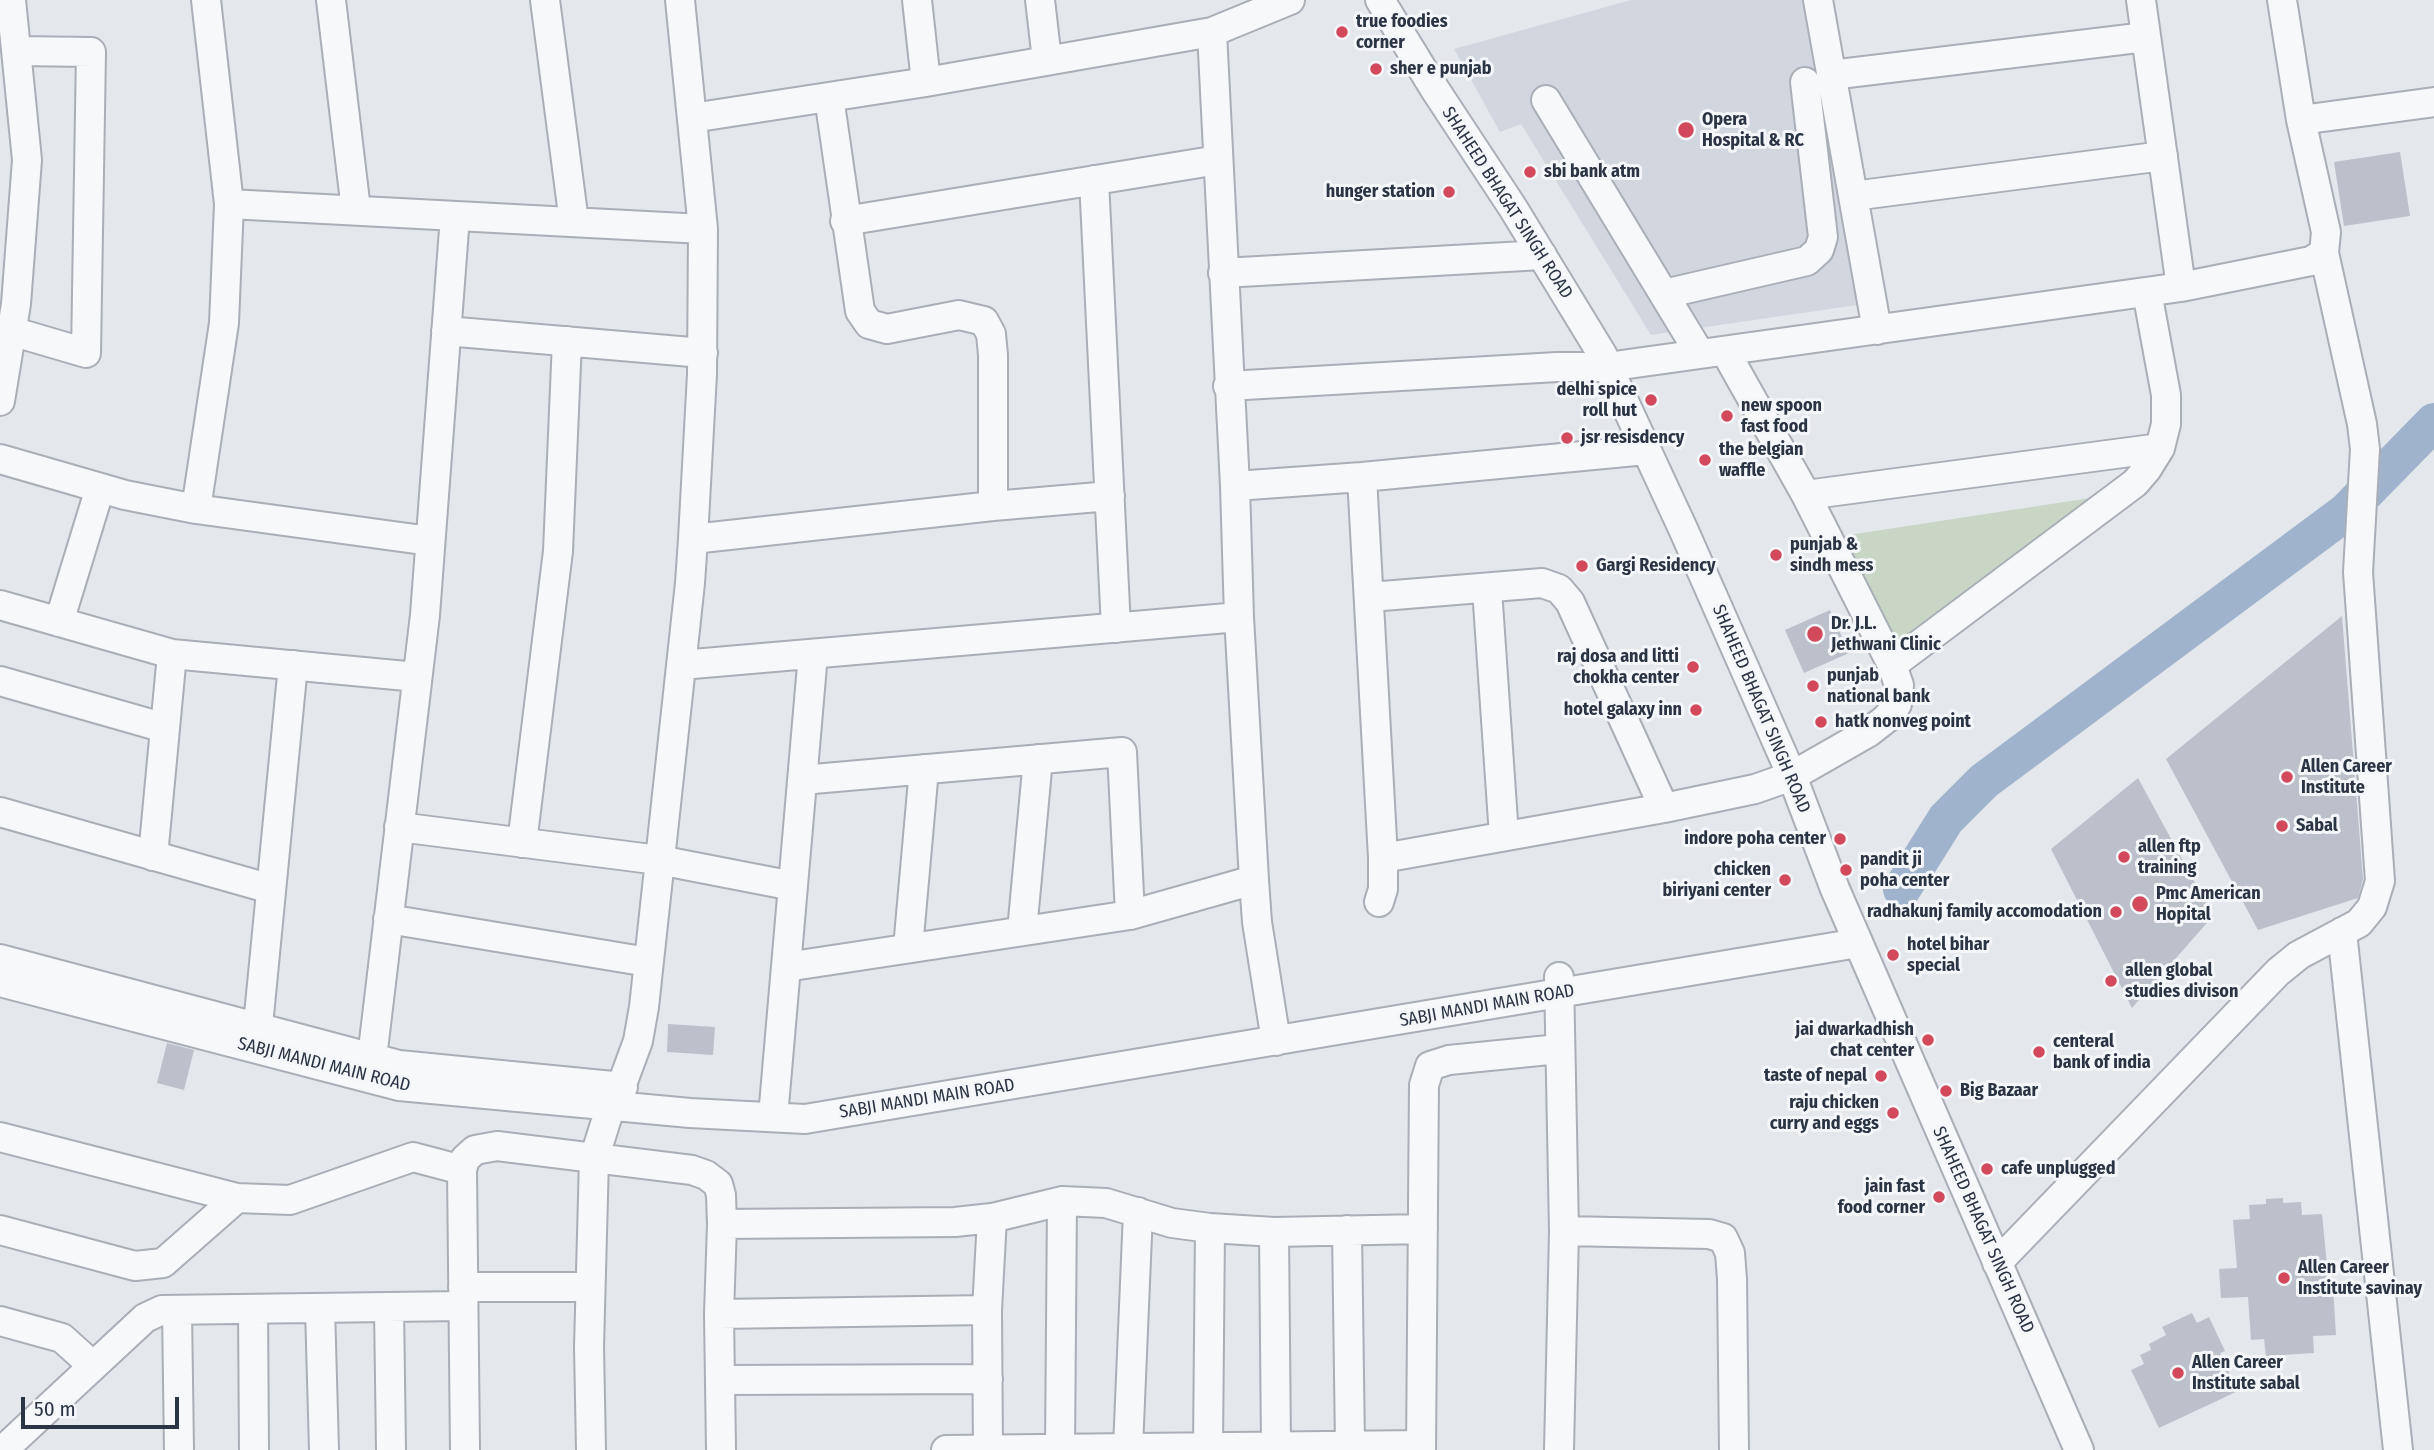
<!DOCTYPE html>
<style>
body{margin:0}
#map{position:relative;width:2434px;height:1450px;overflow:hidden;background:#e4e7ec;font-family:"Fira Sans Condensed",sans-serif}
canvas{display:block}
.scale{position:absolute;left:21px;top:1397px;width:158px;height:32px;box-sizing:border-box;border:4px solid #2b3445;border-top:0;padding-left:9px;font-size:21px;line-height:24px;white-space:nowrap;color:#2b3445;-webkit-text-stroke:5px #f4f6f9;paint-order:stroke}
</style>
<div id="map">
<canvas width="2434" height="1450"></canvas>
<div class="scale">50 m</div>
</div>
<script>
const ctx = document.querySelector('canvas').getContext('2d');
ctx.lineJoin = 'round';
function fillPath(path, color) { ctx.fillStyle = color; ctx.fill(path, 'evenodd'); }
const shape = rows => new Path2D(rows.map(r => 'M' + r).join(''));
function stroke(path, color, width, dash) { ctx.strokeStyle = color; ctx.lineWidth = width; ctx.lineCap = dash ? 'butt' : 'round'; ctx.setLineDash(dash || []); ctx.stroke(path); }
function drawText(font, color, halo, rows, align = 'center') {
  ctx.font = font + ' "Fira Sans Condensed",sans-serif'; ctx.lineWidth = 6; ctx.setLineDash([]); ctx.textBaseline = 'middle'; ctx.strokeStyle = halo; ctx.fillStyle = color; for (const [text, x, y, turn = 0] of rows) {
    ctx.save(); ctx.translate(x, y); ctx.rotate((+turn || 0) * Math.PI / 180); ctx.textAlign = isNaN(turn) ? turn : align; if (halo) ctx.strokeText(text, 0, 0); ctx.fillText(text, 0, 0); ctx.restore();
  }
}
fillPath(shape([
 [1631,0,1804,0,1857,305,1651,335,1521,124,1500,132,1454,49]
]), '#d2d6de');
fillPath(shape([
 [2097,497,1887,653,1829,538]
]), '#c9d6c5');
stroke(shape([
 [1902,889,1946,819,1984,781,2346,512,2434,422]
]), '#9fb4cc', 38);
fillPath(shape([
 [2400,152,2410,216,2344,226,2334,162],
 [1830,610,1849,653,1804,673,1785,630],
 [2342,616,2363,879,2358,898,2258,930,2166,759],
 [2138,778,2213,916,2132,1008,2051,849],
 [668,1024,715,1027,713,1055,667,1052],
 [167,1043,194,1050,184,1090,157,1083],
 [2283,1198,2283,1203,2301,1202,2302,1215,2322,1214,2329,1286,2333,1286,2336,1335,2313,1336,2314,1353,2266,1356,2264,1339,2251,1340,2248,1297,2221,1298,2219,1269,2237,1268,2233,1220,2250,1219,2249,1205,2266,1204,2266,1199],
 [2192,1313,2197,1323,2209,1317,2225,1351,2220,1353,2238,1391,2159,1428,2131,1370,2144,1364,2140,1355,2151,1350,2149,1344,2166,1335,2162,1327]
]), '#bbc0ca');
const minor = shape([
 [331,0,356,210],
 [545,0,574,222],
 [917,0,926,82],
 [1040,0,1047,60],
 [1380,0,1434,88,1513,208,1602,354,1684,531,1792,776,1835,889,2079,1450],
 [1818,0,1877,330],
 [2141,0,2181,287],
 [1212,32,1235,486,1239,617,1254,880,1257,922,1276,1041],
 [1831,75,2146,37],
 [829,97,860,311,869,324,887,329,959,315,984,321,991,334,993,355,993,506],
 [1546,100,1700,354],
 [692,118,926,82,1212,32,1290,0],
 [2301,120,2434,102],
 [1094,180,1116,628],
 [1853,196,2163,156],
 [229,204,703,229],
 [845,221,1218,160],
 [1223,273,1542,255],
 [1664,294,1807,261,1819,250,1823,237,1805,82],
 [11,331,86,353,91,52,17,51],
 [446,331,703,353],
 [1228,386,1557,367,1607,367,2181,287,2311,261,2324,253,2326,232,2301,120,2282,0],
 [0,401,16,304,27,160,11,0],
 [0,459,125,495,196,509,430,541],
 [1362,477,1383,858,1383,889,1379,902],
 [1235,486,1362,477,1646,450],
 [1806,495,2160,448],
 [196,509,224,323,229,204,206,0],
 [693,539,993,506,1110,496],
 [1487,589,1504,836],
 [1370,597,1542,583,1559,589,1570,602,1664,808],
 [0,605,172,654,417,677],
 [59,622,100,488],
 [681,665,1239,617],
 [1892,665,2135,483,2147,469,2160,448,2166,424,2166,395,2147,292],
 [0,681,165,728],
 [802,780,1122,752,1130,915],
 [0,812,271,889],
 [399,827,659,860,793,886],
 [522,843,558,551,567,341],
 [153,856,172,654],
 [1383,858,1664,808,1755,789,1792,776,1869,732,1887,718,1897,704,1899,685,1892,665,1806,495,1725,351],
 [388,919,648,962],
 [1022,931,1038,759],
 [2342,932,2398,1450],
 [908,948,924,769],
 [0,959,399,1065,623,1087],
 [786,967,1130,915,1254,880],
 [0,982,399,1086,690,1113,805,1119,1858,943],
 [256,1046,293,665],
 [367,1075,372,1058,425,615,455,216],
 [773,1117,813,654],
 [0,1137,237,1198],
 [722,1224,955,1222,992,1218,1062,1201,1106,1203,1172,1223,1210,1228,1274,1232,1423,1229],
 [0,1230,135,1266,163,1263,237,1198,290,1200,413,1157,462,1170],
 [1347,1230,1350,1446],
 [1564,1231,1709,1234,1723,1238,1730,1253,1732,1279,1734,1450],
 [1274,1232,1276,1447],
 [1997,1263,2278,972,2299,955,2359,923,2372,907,2380,881,2358,572,2365,449,2362,424,2324,253],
 [463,1287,590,1287],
 [389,1307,391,1450],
 [320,1308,324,1450],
 [253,1309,254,1450],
 [177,1310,179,1450],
 [719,1314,987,1310],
 [0,1321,62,1338,93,1366],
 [720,1380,988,1379],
 [1208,1447,1210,1228],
 [1128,1448,1138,1212],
 [3,1450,145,1318,162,1310,463,1306],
 [465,1450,462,1170,465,1159,475,1150,497,1146,692,1170,706,1175,718,1184,721,1195,722,1224,719,1314,721,1450],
 [591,1450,589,1347,594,1159,611,1105,621,1087,638,1041,644,1007,690,583,693,539,702,374,703,229,680,0],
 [946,1450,1421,1445],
 [988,1450,987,1310,992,1218],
 [1060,1450,1062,1201],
 [1421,1450,1424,1085,1430,1066,1449,1060,1559,1049],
 [1559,1450,1564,1231,1559,977]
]);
stroke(minor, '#a9aeb7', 32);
stroke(minor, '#f7f8fa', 28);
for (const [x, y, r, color] of [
 [1342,32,7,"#d1495b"],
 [1376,69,7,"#d1495b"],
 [1686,130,9,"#d1495b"],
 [1530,172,7,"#d1495b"],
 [1449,192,7,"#d1495b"],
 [1651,400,7,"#d1495b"],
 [1727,416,7,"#d1495b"],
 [1567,438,7,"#d1495b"],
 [1705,460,7,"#d1495b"],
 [1776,555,7,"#d1495b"],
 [1582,566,7,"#d1495b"],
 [1815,634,9,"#d1495b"],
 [1693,667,7,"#d1495b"],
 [1813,686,7,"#d1495b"],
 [1696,710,7,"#d1495b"],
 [1821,722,7,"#d1495b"],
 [2287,777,7,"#d1495b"],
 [2282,826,7,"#d1495b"],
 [1840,839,7,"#d1495b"],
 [2124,857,7,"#d1495b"],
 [1846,870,7,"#d1495b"],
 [1785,880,7,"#d1495b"],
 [2140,904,9,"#d1495b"],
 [2116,912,7,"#d1495b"],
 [1893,955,7,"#d1495b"],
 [2111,981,7,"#d1495b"],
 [1928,1040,7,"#d1495b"],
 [2039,1052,7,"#d1495b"],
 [1881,1076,7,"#d1495b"],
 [1946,1091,7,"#d1495b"],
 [1893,1113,7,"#d1495b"],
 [1987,1169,7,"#d1495b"],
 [1939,1197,7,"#d1495b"],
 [2284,1278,7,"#d1495b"],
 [2178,1373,7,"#d1495b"]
]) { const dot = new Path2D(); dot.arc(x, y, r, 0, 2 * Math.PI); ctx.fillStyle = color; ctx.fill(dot); stroke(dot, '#f4f6f9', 2.5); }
drawText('bold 18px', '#2b3445', '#f4f6f9', [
 ["true foodies",1356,22],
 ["corner",1356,43],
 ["sher e punjab",1390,69],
 ["Opera",1702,120],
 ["Hospital & RC",1702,141],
 ["sbi bank atm",1544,172],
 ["hunger station",1435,192,"right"],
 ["delhi spice",1637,390,"right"],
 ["roll hut",1637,411,"right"],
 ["new spoon",1741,406],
 ["fast food",1741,427],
 ["jsr resisdency",1581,438],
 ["the belgian",1719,450],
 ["waffle",1719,471],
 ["punjab &",1790,545],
 ["sindh mess",1790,566],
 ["Gargi Residency",1596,566],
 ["Dr. J.L.",1831,624],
 ["Jethwani Clinic",1831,645],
 ["raj dosa and litti",1679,657,"right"],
 ["chokha center",1679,678,"right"],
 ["punjab",1827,676],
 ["national bank",1827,697],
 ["hotel galaxy inn",1682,710,"right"],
 ["hatk nonveg point",1835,722],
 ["Allen Career",2301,767],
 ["Institute",2301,788],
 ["Sabal",2296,826],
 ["indore poha center",1826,839,"right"],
 ["allen ftp",2138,847],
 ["training",2138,868],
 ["pandit ji",1860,860],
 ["poha center",1860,881],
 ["chicken",1771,870,"right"],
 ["biriyani center",1771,891,"right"],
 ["Pmc American",2156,894],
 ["Hopital",2156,915],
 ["radhakunj family accomodation",2102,912,"right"],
 ["hotel bihar",1907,945],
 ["special",1907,966],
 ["allen global",2125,971],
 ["studies divison",2125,992],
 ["jai dwarkadhish",1914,1030,"right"],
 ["chat center",1914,1051,"right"],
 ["centeral",2053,1042],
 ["bank of india",2053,1063],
 ["taste of nepal",1867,1076,"right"],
 ["Big Bazaar",1960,1091],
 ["raju chicken",1879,1103,"right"],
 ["curry and eggs",1879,1124,"right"],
 ["cafe unplugged",2001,1169],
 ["jain fast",1925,1187,"right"],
 ["food corner",1925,1208,"right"],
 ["Allen Career",2298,1268],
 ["Institute savinay",2298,1289],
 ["Allen Career",2192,1363],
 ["Institute sabal",2192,1384]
], 'left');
drawText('18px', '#2b3445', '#f4f6f9', [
 ["SHAHEED BHAGAT SINGH ROAD",1507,203,57],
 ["SHAHEED BHAGAT SINGH ROAD",1761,709,67],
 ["SABJI MANDI MAIN ROAD",1487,1006,-10],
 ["SABJI MANDI MAIN ROAD",324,1065,14],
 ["SABJI MANDI MAIN ROAD",927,1099,-9],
 ["SHAHEED BHAGAT SINGH ROAD",1983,1230,66]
]);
</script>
